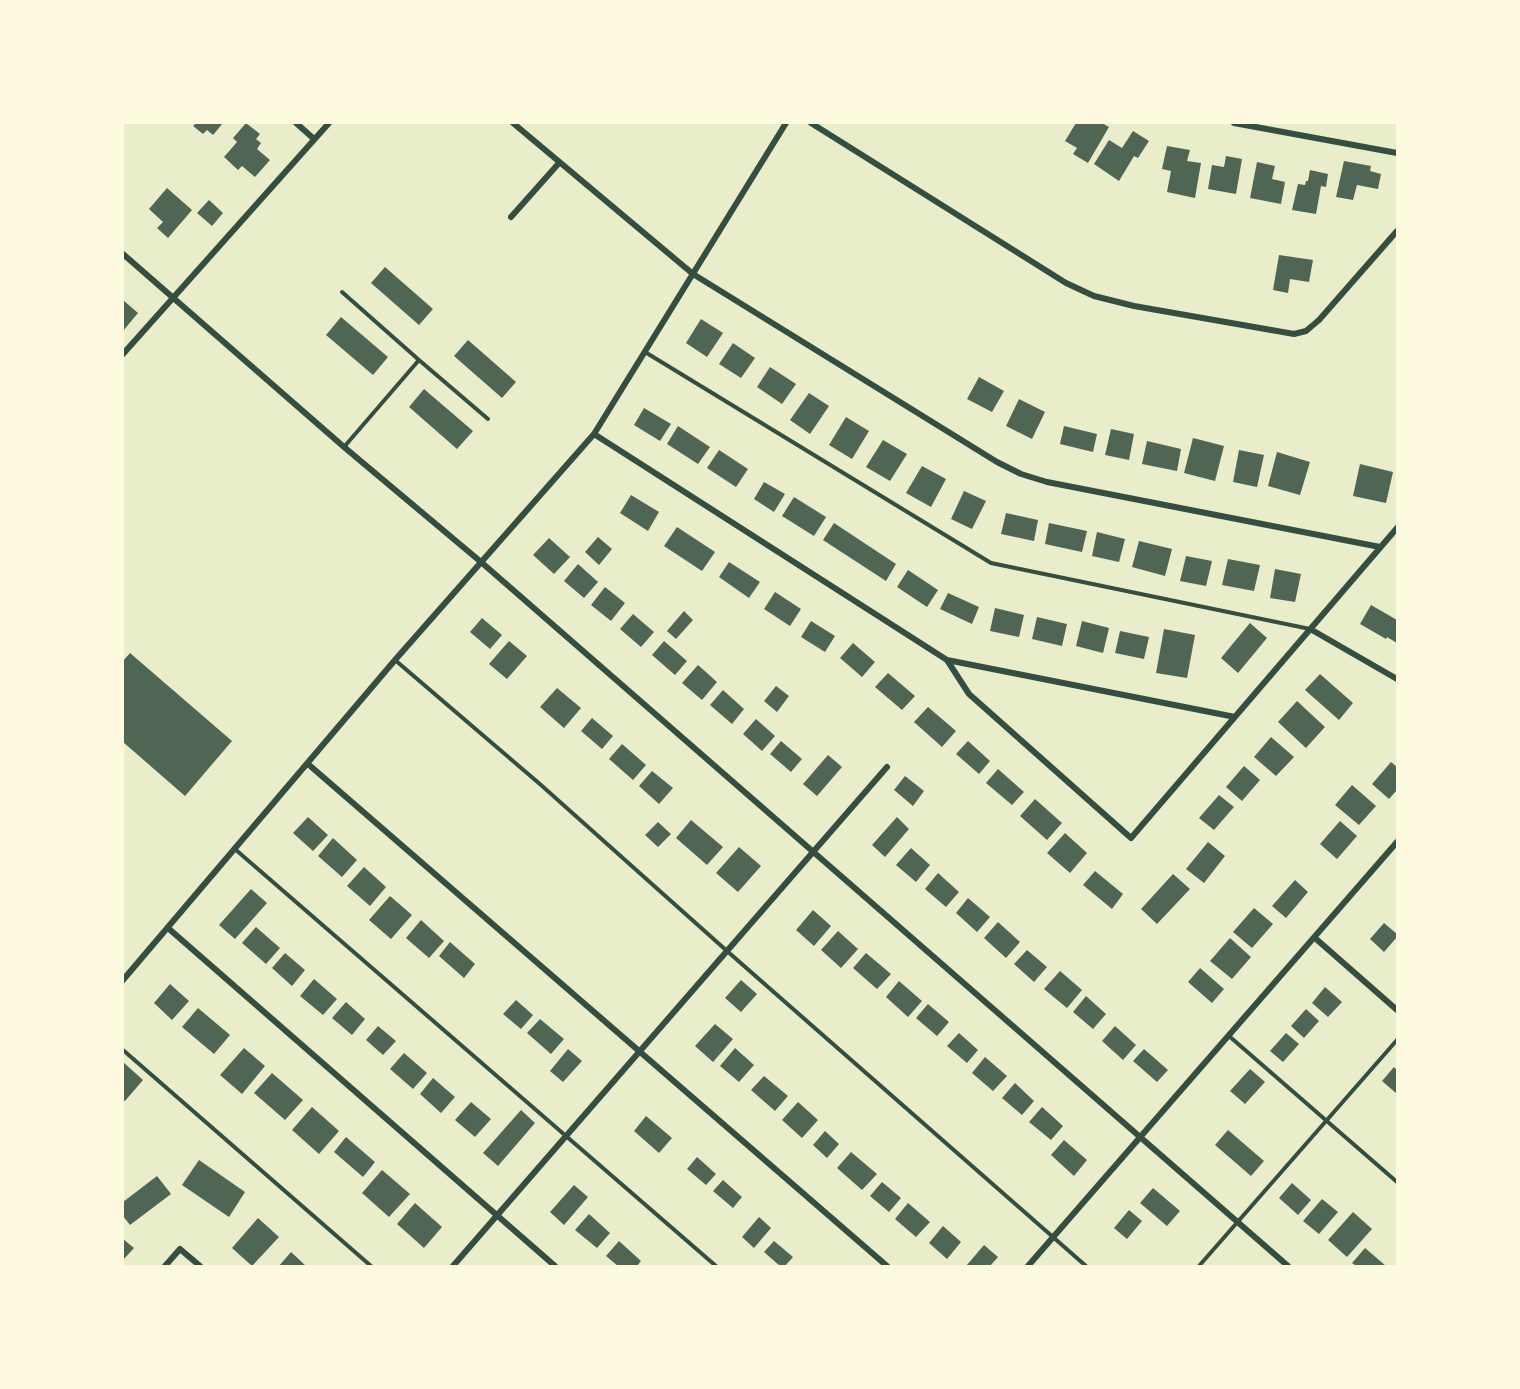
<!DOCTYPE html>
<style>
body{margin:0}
#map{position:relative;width:1520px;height:1389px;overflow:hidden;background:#e9edc9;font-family:Ubuntu,sans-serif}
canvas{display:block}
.frame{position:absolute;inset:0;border:124px solid #fefae0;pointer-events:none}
</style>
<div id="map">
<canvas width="1520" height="1389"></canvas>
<div class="frame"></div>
</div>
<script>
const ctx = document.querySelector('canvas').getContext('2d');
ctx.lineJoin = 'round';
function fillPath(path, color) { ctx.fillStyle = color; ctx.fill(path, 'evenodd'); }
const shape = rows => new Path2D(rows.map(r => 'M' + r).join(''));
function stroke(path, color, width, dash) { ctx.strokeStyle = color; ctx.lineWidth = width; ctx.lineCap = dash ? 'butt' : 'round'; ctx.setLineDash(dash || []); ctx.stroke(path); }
fillPath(shape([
 [196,123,223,123,213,135,207,130,203,134,193,126],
 [246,123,260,134,256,139,261,143,257,149,270,160,255,177,242,166,238,170,224,157,237,142,233,138],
 [1076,123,1102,123,1109,127,1088,163,1073,154,1077,148,1065,141],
 [1133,131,1149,141,1138,158,1134,156,1119,181,1094,164,1109,140,1122,148],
 [1167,146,1190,150,1187,161,1201,163,1195,198,1167,192,1171,171,1162,169],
 [1226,156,1242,159,1236,194,1208,189,1212,165,1224,167],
 [1344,161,1371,166,1370,171,1381,174,1378,189,1357,185,1353,200,1336,197],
 [1257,162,1275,166,1272,179,1285,182,1281,204,1250,198],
 [1310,170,1328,174,1326,187,1321,186,1316,214,1292,210,1298,184,1305,185,1306,181,1308,181],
 [167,188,192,210,168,238,157,228,163,222,149,209],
 [209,200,223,213,212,226,197,213],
 [1279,255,1313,260,1309,282,1290,279,1288,293,1273,290],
 [385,267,433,309,419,325,371,283],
 [123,300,138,313,123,331],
 [341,317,388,357,373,375,326,335],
 [701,319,723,333,707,357,686,343],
 [468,340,516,382,502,398,454,356],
 [733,343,755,358,741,378,719,364],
 [770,367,796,384,782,404,757,387],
 [979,377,1004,391,992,412,967,399],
 [424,389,473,431,457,449,409,407],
 [809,393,829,406,810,434,790,420],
 [1019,399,1045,412,1032,439,1006,426],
 [644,408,671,424,660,441,634,425],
 [846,417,869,431,852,459,829,445],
 [678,426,710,447,698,464,667,444],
 [1064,426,1097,434,1093,452,1060,444],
 [1111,429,1134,434,1129,460,1105,455],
 [1193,438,1224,446,1215,481,1184,473],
 [883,440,907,454,890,481,866,467],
 [1147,441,1181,449,1177,471,1142,464],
 [719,450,748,469,736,487,707,468],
 [1239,450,1264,455,1257,487,1233,482],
 [1277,452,1310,462,1300,495,1268,486],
 [1360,464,1393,472,1386,503,1353,496],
 [922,466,946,479,931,507,906,493],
 [764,482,785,494,774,512,754,499],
 [964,491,986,501,972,529,951,519],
 [631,495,659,512,648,531,620,513],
 [794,497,826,517,814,536,782,516],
 [1006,513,1038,520,1034,541,1001,534],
 [834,523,896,564,886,581,823,540],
 [1049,523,1087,531,1082,552,1045,544],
 [677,527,715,552,702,571,664,546],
 [1097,532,1125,539,1119,562,1092,556],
 [598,537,612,549,599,565,585,552],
 [549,538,570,557,554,574,533,555],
 [1139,541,1172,549,1165,576,1132,567],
 [1186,556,1212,561,1206,586,1180,581],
 [1228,559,1260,565,1254,591,1222,585],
 [729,562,760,582,749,598,719,577],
 [578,564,598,582,584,598,564,581],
 [1275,569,1301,574,1295,602,1270,598],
 [908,570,938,590,927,607,897,587],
 [605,587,625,603,611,621,591,605],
 [775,592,801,609,790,626,764,609],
 [948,593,979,607,972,624,940,609],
 [1371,605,1397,620,1397,643,1387,637,1386,639,1360,624],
 [995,608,1024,615,1019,637,990,631],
 [684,611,693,620,676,639,667,631],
 [633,614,654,632,641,647,620,629],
 [1037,617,1067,624,1062,646,1032,639],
 [482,618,502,635,490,649,470,632],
 [811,621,835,636,825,652,801,637],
 [1082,621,1109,628,1103,653,1076,646],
 [1250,623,1267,638,1238,673,1221,658],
 [1164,629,1195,635,1187,678,1156,673],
 [1120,631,1149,637,1144,659,1115,653],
 [509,641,527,656,507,679,489,664],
 [664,641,687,661,675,675,652,655],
 [853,643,875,662,862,677,840,658],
 [130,653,232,741,185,796,123,742,123,661],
 [698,665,717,682,702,700,682,683],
 [888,673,915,696,902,710,875,687],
 [1320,674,1353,703,1339,720,1305,690],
 [776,686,789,696,777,712,764,701],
 [557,688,581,708,564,728,540,707],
 [723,690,744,709,732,724,710,705],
 [1297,701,1325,727,1306,748,1278,722],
 [928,707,956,731,942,747,914,722],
 [592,718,613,736,602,749,581,731],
 [756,719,775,736,762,751,743,734],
 [1271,737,1294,757,1276,776,1254,757],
 [781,741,802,759,791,772,770,754],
 [968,741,990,761,979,774,956,754],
 [622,744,646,765,633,780,609,759],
 [828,755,842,767,817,796,803,784],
 [1391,762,1397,767,1397,790,1389,799,1372,784],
 [1244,766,1260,780,1242,801,1226,787],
 [998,769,1024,792,1012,805,986,783],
 [652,771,673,788,659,804,639,786],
 [905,776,924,791,913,806,894,790],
 [1352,785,1376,806,1359,825,1335,805],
 [1219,795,1234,807,1214,830,1199,818],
 [1035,799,1062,823,1047,840,1020,816],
 [308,817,328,835,313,851,293,833],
 [897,817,909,829,885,857,872,845],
 [691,820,723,847,707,865,676,838],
 [1340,821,1357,836,1337,859,1320,844],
 [658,822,671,834,658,847,645,835],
 [1065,833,1087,853,1070,873,1047,853],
 [333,838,357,860,342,877,318,856],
 [1208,842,1225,856,1204,883,1186,869],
 [739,847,761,866,738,892,716,873],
 [911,848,930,865,916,882,896,865],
 [364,867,386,887,370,906,347,886],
 [1095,871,1123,894,1112,909,1083,885],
 [938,873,959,892,946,907,925,889],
 [1173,874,1190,889,1157,924,1141,909],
 [1295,880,1308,892,1286,918,1272,906],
 [251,889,267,903,235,939,219,925],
 [390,896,412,915,391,939,369,920],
 [968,898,990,917,977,932,956,913],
 [1254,908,1273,924,1252,948,1233,932],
 [813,910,831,926,814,946,796,930],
 [421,920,444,941,429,958,406,938],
 [998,922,1020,942,1006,958,984,938],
 [1384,923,1397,934,1397,937,1384,952,1370,939],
 [256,927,280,948,266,964,242,943],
 [838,931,858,949,841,968,821,950],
 [1230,938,1251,957,1232,979,1210,961],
 [450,942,475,964,464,978,439,956],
 [1027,950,1047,967,1034,982,1014,964],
 [285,953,305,970,292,986,272,968],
 [866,953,891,974,877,989,853,968],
 [1200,968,1224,989,1212,1003,1188,982],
 [1060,971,1082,990,1067,1008,1044,989],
 [314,979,337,999,323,1015,300,996],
 [741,980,757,994,741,1012,725,998],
 [899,981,922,1001,908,1017,886,997],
 [170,984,189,1001,172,1020,154,1003],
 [1325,987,1342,1002,1328,1017,1312,1003],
 [1086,996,1106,1014,1093,1029,1073,1012],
 [516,1000,533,1015,521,1029,503,1014],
 [346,1002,365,1019,352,1035,332,1018],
 [928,1004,949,1022,937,1036,916,1018],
 [198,1008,230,1035,214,1054,182,1027],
 [1306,1009,1319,1021,1304,1038,1291,1026],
 [540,1019,564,1039,551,1054,527,1033],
 [715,1024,733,1039,713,1062,695,1046],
 [378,1026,396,1041,383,1055,366,1040],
 [1115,1026,1136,1045,1123,1060,1102,1041],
 [959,1033,978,1050,967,1063,947,1046],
 [1286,1033,1299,1044,1283,1062,1270,1051],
 [244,1048,265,1066,242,1094,220,1075],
 [735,1048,754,1065,739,1082,720,1066],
 [568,1049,582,1061,563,1082,550,1071],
 [1144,1049,1168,1070,1157,1082,1133,1061],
 [404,1053,427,1073,413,1089,390,1069],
 [985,1057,1007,1076,993,1091,972,1073],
 [123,1062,143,1080,125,1101,123,1100],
 [1394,1067,1397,1070,1397,1094,1382,1081],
 [1250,1069,1265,1082,1245,1104,1230,1091],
 [272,1073,303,1100,285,1120,254,1093],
 [764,1076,788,1096,775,1111,751,1090],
 [433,1078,455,1097,441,1113,420,1094],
 [1015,1083,1034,1101,1022,1115,1002,1098],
 [471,1102,491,1119,475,1137,455,1120],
 [798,1102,818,1120,802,1138,782,1120],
 [312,1107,339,1131,319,1154,292,1130],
 [1042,1107,1063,1126,1051,1140,1029,1122],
 [521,1110,535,1123,498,1166,483,1153],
 [646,1116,672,1138,659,1153,634,1131],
 [1228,1130,1264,1161,1251,1176,1215,1145],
 [825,1131,839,1144,827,1158,813,1145],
 [346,1137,375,1162,363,1177,334,1152],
 [1064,1140,1087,1160,1074,1176,1051,1155],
 [851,1152,877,1174,862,1190,837,1168],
 [697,1157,716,1174,706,1185,687,1169],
 [199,1160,245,1192,229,1217,182,1185],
 [382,1170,410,1194,389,1217,362,1193],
 [157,1176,171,1194,130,1225,123,1216,123,1202],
 [723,1180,742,1197,733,1208,713,1191],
 [882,1182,901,1198,889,1212,870,1196],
 [1292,1183,1311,1200,1298,1215,1279,1198],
 [574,1185,588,1197,564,1225,550,1212],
 [1153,1188,1180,1211,1167,1226,1140,1203],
 [1322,1199,1338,1212,1319,1234,1303,1221],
 [415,1203,442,1227,424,1248,397,1224],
 [908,1203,930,1222,916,1237,895,1219],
 [1129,1210,1142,1221,1127,1239,1114,1228],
 [1353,1212,1372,1229,1347,1257,1328,1240],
 [589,1214,610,1233,597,1248,575,1230],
 [759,1217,771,1228,754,1248,742,1237],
 [258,1218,279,1237,252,1266,232,1248],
 [943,1226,961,1242,947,1259,929,1243],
 [123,1239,134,1248,123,1260],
 [619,1241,641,1261,637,1266,618,1266,606,1256],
 [774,1241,793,1257,785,1266,780,1266,764,1252],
 [984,1245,998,1257,990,1266,966,1266],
 [1365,1248,1386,1266,1356,1266,1352,1263],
 [291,1252,306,1266,279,1266]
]), '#4f6655');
stroke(shape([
 [342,292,419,360,344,447],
 [645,352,991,563,1310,629],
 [419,360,488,419],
 [395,660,541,785,727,951,1086,1266],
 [236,850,716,1266],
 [1229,1036,1397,1182],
 [123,1050,371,1266],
 [1199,1266,1397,1040]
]), '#344e41', 4);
stroke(shape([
 [296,123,313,138],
 [513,123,693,274,997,462,1021,474,1047,482,1380,547],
 [811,123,1066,283,1094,296,1134,306,1294,334,1306,331,1319,320,1397,231],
 [1234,123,1397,153],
 [511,217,559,163],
 [123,254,344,447,481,562,1288,1266],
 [123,354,329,123],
 [594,434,947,660,1235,717],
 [1312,630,1397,679],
 [947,660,969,694,1131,838,1397,528],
 [308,764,887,1266],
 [168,928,555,1266],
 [1315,938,1397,1010],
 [123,980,395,660,594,434,786,123],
 [165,1266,180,1249,200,1266],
 [453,1266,887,767],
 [1028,1266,1397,842]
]), '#344e41', 6);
</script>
